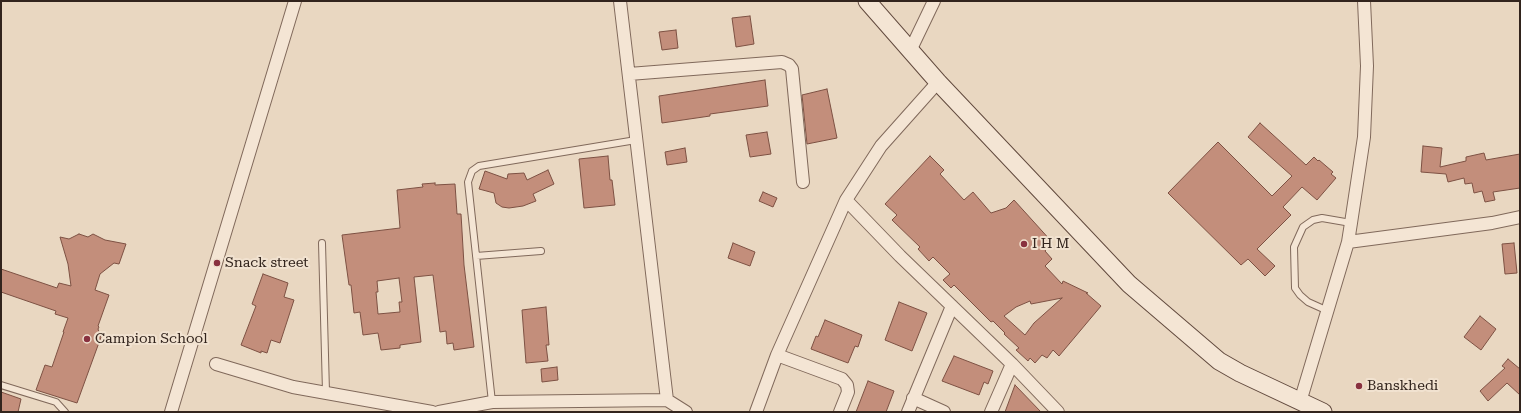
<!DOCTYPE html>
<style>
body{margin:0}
#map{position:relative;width:1521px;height:413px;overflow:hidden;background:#e9d7c1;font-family:"Roboto Serif",serif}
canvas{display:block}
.frame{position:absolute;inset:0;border:2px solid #32241d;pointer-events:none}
</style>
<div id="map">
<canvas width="1521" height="413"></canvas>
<div class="frame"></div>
</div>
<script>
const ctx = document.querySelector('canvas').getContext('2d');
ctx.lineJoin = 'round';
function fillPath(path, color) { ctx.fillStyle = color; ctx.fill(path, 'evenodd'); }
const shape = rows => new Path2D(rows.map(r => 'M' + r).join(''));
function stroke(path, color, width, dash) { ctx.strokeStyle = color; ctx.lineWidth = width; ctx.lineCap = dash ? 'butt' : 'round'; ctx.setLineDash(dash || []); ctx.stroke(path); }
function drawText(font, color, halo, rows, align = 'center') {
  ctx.font = font + ' "Roboto Serif",serif'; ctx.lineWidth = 4; ctx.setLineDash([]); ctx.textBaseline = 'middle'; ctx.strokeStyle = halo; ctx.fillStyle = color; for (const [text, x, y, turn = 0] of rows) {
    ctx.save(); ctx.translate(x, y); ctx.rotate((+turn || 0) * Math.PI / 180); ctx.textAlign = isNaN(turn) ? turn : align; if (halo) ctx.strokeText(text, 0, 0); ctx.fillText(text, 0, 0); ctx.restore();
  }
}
const building = shape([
 [750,16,754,44,736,47,732,18,750,16],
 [676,30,678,48,662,50,659,32,676,30],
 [765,80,768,106,710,114,710,116,662,123,659,96,765,80],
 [827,89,837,138,807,144,802,95,827,89],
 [1260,123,1306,165,1314,157,1318,161,1319,160,1333,172,1331,174,1336,178,1317,200,1302,187,1283,207,1291,215,1257,249,1275,266,1265,276,1248,259,1241,265,1168,193,1218,142,1272,196,1292,176,1248,137,1260,123],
 [767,132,771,154,750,157,746,135,767,132],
 [1423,146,1442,148,1440,167,1466,161,1466,157,1484,153,1486,160,1520,154,1520,188,1493,192,1495,200,1485,202,1482,191,1474,193,1472,183,1465,184,1464,178,1448,182,1446,174,1421,172,1423,146],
 [685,148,687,162,667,165,665,152,685,148],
 [608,156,610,180,612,180,615,205,584,208,579,159,608,156],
 [930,156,944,170,940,174,964,200,973,192,991,213,1006,208,1014,200,1052,242,1045,251,1052,259,1045,266,1062,284,1063,281,1088,293,1086,293,1101,306,1059,356,1053,350,1047,358,1042,355,1035,363,1030,358,1028,361,1016,350,1019,348,1004,334,1005,333,993,321,991,322,954,285,951,288,943,280,950,274,933,257,929,261,918,249,920,247,892,220,897,215,885,204,930,156],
 [1062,298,1034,323,1025,335,1004,316,1016,307,1030,301,1031,304,1062,298],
 [548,170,554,184,533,194,536,201,523,206,509,208,502,207,496,203,494,193,479,189,485,171,507,179,508,174,524,173,527,180,548,170],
 [435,183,435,185,455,184,457,214,461,214,464,265,474,347,454,350,453,343,447,344,446,331,440,332,433,275,414,277,421,342,400,345,400,348,381,350,378,333,363,335,360,312,354,313,351,285,349,285,342,235,400,228,397,190,423,187,422,184,435,183],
 [399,278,402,302,399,302,400,312,378,314,376,292,378,292,377,281,399,278],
 [763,192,777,198,773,207,759,201,763,192],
 [79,234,88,237,93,234,105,240,126,244,119,264,114,263,100,274,95,290,109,295,98,326,99,327,98,329,101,337,77,403,36,390,45,365,52,367,64,332,63,332,68,318,55,314,56,311,1,292,1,269,57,288,59,283,71,286,68,264,60,237,69,239,79,234],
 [733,243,755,252,750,266,728,258,733,243],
 [1514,243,1517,273,1505,274,1502,244,1514,243],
 [263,274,288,283,284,297,294,300,280,343,271,340,267,353,261,351,261,353,241,345,256,306,252,304,263,274],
 [899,302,927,313,912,351,885,340,899,302],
 [546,307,549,345,546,345,548,361,526,363,522,310,546,307],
 [1480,316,1496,329,1481,350,1464,337,1480,316],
 [825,320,862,335,858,347,855,346,848,363,811,349,816,336,818,337,825,320],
 [954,356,993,371,988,384,984,382,979,395,942,381,954,356],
 [1508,359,1520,369,1520,395,1507,383,1488,401,1480,391,1505,368,1502,366,1508,359],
 [557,367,558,380,542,382,541,369,557,367],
 [868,381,894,391,886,412,856,412,868,381],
 [1015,385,1041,412,1005,412,1015,385],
 [1,392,21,399,18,412,1,412,1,392]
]);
fillPath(building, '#c38e7b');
stroke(building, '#7d5143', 1);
const lane = shape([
 [322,243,326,392],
 [476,256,541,251],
 [1328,311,1308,302,1300,295,1295,288,1294,247,1303,227,1313,220,1322,218,1351,223],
 [1,385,56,402,65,412],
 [492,402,468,182,472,171,479,166,636,140]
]);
const street = shape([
 [620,1,667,400,686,412],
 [910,51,934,1],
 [629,74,782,62,789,65,792,69,803,182],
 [846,200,900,256,1012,364,1058,412],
 [1348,242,1492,223,1520,217],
 [777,355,842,379,847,385,848,392,840,412],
 [216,364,293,387,432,412],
 [913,398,944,412],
 [1300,402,1348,242,1351,223,1364,137,1367,66,1364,1],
 [171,412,295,1],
 [439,412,492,402,667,400],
 [756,412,777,355,846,200,881,146,938,82],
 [908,412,952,306],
 [991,412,1012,364]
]);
const secondary = shape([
 [867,1,938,82,1129,284,1219,361,1240,373,1323,412]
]);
stroke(lane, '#80695b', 8);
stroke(street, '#80695b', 14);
stroke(secondary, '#624a3e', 19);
stroke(lane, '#f4e5d4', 6);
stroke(street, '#f4e5d4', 12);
stroke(secondary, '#f4e5d4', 17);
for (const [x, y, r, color] of [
 [1024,244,4,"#89313f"],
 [217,263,4,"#89313f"],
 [87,339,4,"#89313f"],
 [1359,386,4,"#89313f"]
]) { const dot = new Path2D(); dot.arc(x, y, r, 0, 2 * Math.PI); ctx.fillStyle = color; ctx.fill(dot); stroke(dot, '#f1e2d0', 1.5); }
drawText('14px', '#32241d', '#f1e2d0', [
 ["I H M",1032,244],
 ["Snack street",225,263],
 ["Campion School",95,339],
 ["Banskhedi",1367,386]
], 'left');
</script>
